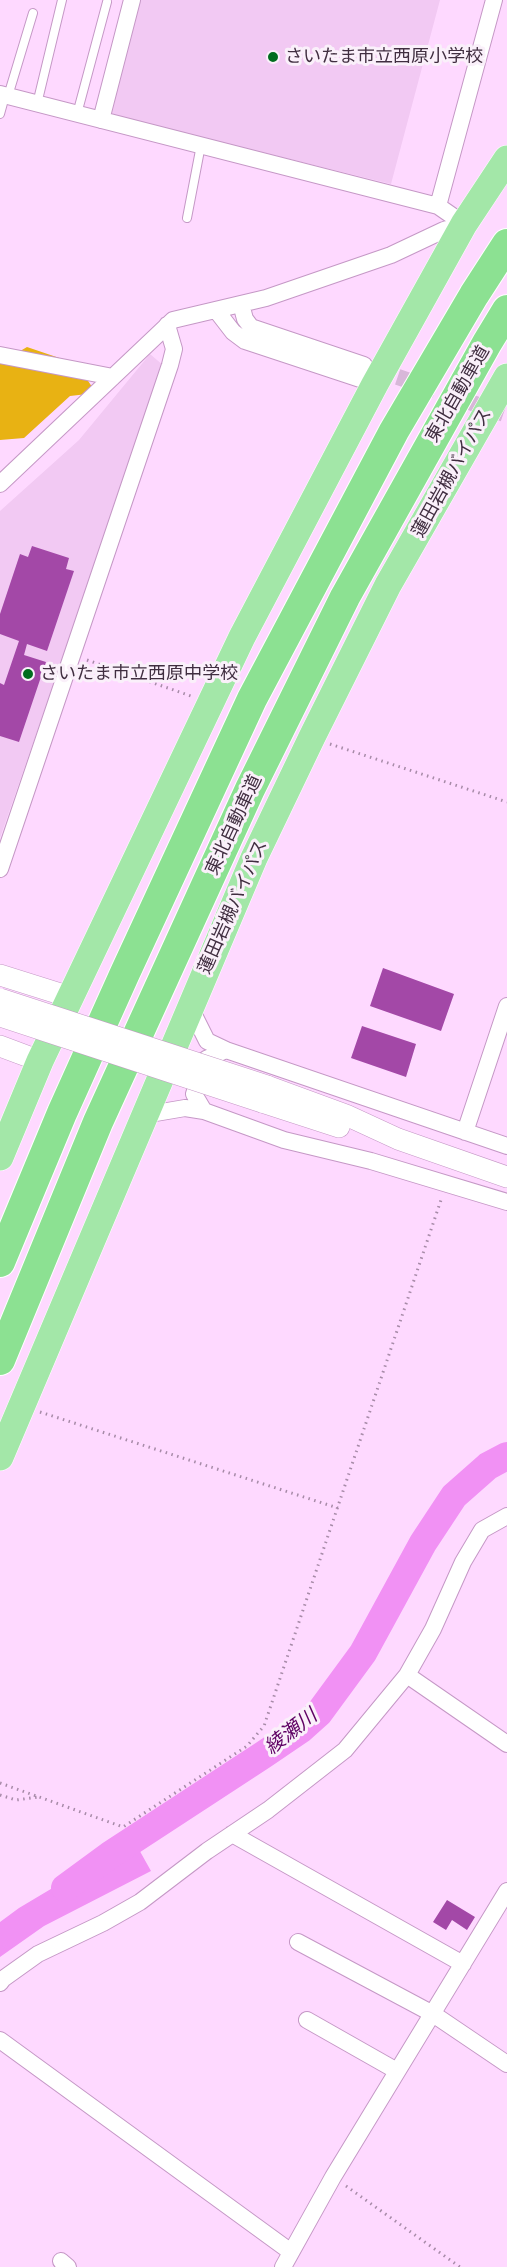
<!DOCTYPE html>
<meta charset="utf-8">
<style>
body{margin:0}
canvas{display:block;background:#fed9ff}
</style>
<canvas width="507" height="2267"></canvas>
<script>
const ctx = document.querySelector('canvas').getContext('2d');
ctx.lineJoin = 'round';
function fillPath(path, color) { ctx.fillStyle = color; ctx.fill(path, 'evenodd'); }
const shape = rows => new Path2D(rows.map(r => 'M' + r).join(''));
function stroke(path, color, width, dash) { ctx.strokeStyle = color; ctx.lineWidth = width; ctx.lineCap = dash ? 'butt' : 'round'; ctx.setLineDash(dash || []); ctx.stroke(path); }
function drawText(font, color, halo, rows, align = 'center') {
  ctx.font = font + ' Montserrat,"Noto Sans JP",sans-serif'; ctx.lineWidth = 6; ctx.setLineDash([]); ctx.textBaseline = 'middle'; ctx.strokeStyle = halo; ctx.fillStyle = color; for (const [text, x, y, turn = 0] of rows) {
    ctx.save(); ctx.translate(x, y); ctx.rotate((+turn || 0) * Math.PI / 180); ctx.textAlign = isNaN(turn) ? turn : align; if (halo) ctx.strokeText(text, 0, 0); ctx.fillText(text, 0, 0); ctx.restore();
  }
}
fillPath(shape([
 [136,0,440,0,391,184,107,114],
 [150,354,164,366,0,838,0,511,79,440]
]), '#f2c9f3');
fillPath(shape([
 [27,347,77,364,96,393,70,396,24,438,0,440,0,363]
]), '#e8b213');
fillPath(shape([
 [137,1846,151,1871,44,1926,0,1957,0,1922,19,1908,71,1877]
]), '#f191f4');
stroke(shape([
 [65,1888,110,1855,263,1755,300,1730,319,1713,363,1653,423,1543,454,1496,488,1466,507,1456]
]), '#f191f4', 28);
fillPath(shape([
 [32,546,69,558,66,569,74,571,47,651,27,644,24,655,46,662,19,742,0,736,0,683,4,685,19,641,0,634,0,614,20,554,28,557],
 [383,968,454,994,441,1031,370,1006],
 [362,1026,416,1044,406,1077,351,1058],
 [447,1900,475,1917,467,1930,452,1920,446,1930,433,1922]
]), '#a348a7');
stroke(shape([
 [375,369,507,415]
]), '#d8b7d9', 16, [16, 8]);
const service = shape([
 [8,96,33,13],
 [37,104,62,0],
 [0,114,5,96],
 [77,114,107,2],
 [187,218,201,145]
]);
const minor = shape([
 [0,94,438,206,464,224],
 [101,120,132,0],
 [438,206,494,0],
 [241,304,245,319,251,327,364,365],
 [216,310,233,332,245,341,375,384],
 [0,355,113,377],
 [0,484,173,320,266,298,391,255,444,230,464,224],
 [0,869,170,365,174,349,167,325],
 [190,1007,207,1041,226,1050],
 [144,1115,185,1108,204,1111],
 [465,1132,507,1006],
 [507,1146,226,1050,206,1059,194,1094,204,1111,284,1140,371,1161,507,1202],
 [407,1675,507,1744],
 [232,1834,463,1964],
 [298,1942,433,2014,507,2064],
 [0,1983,3,1979,38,1954,103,1923,140,1902,207,1851,268,1810,345,1750,407,1675,433,1629,463,1562,482,1530,507,1516],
 [307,2020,397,2071],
 [0,2040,291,2252],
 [61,2261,68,2267],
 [283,2267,333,2177,507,1891]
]);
const tertiary = shape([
 [0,975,70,997],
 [0,1046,40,1061],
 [267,1086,346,1115,398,1139,507,1177],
 [262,1102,339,1127]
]);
const trunk = shape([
 [0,1157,40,1061,242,637,375,384,464,224,507,159],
 [0,1457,254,858,312,737,388,585,507,377]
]);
const motorway = shape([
 [0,1262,62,1113,125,973,252,699,394,431,474,295,507,244],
 [0,1360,98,1122,250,789,345,597,487,343,507,310]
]);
stroke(service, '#c598c6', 10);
stroke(minor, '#c598c6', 18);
stroke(tertiary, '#c598c6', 22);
stroke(trunk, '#fff', 28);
stroke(motorway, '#fff', 32);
stroke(shape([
 [87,660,191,696],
 [330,744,507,802],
 [40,1412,338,1508],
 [0,1783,123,1827,247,1746,264,1726,442,1197],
 [0,1795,16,1800,39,1797],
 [346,2186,460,2267]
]), '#a78ba8', 3, [1.5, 4.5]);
stroke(service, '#fff', 8);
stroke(minor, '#fff', 16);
stroke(tertiary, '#fff', 21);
stroke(trunk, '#a3e7a8', 27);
stroke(motorway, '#8ce192', 30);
const tertiaryBridge = shape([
 [0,999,267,1086],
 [0,1016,262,1102]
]);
stroke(tertiaryBridge, '#c598c6', 22, []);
stroke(tertiaryBridge, '#fff', 21);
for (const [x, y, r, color] of [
 [273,57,6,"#006d1e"],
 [28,674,6,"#006d1e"]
]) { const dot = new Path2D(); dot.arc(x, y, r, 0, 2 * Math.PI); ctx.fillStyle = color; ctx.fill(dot); stroke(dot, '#faf0fa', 2); }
drawText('18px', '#402e40', '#faf0fa', [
 ["さいたま市立西原小学校",285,57],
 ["さいたま市立西原中学校",40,674]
], 'left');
drawText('18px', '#402e40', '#faf0fa', [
 ["東北自動車道",458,394,-60],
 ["蓮田岩槻バイパス",452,473,-61],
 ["東北自動車道",234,825,-65],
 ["蓮田岩槻バイパス",233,907,-66]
]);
drawText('italic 20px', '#5f0264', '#faf0fa', [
 ["綾瀬川",291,1732,-38]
]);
</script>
